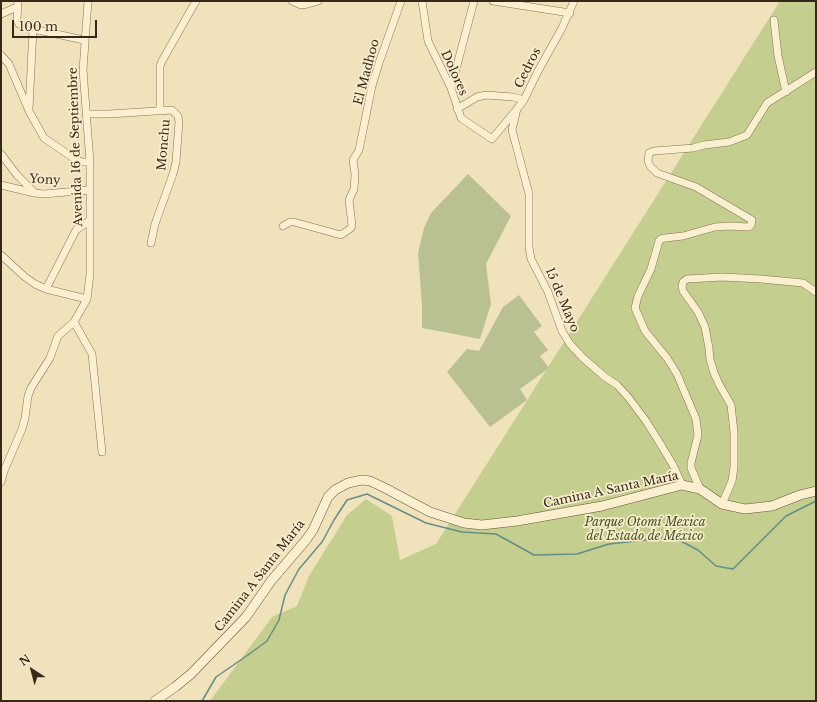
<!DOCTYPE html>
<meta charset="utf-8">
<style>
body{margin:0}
#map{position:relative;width:817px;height:702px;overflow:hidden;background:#f0e3bc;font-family:"Libre Baskerville",serif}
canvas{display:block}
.frame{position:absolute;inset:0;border:2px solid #36291a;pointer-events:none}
.north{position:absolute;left:12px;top:650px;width:40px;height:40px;-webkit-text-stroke:3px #f7eccb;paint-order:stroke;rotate:324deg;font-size:11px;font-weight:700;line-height:16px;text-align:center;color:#36291a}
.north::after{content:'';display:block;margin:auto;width:14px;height:18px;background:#36291a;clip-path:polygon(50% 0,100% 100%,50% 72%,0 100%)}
.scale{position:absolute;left:12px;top:20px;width:85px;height:18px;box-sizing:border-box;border:2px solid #36291a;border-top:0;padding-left:5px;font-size:12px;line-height:14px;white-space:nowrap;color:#36291a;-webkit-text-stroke:3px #f7eccb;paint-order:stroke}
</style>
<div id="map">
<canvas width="817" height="702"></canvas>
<div class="frame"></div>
<div class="north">N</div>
<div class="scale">100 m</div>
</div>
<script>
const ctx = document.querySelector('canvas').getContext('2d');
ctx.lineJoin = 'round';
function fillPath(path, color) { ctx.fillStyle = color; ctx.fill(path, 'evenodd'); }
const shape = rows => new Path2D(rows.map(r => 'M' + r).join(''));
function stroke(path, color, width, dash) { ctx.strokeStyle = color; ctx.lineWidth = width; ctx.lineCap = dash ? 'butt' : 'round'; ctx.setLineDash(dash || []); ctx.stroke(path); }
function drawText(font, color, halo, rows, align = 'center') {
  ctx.font = font + ' "Libre Baskerville",serif'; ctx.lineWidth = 3.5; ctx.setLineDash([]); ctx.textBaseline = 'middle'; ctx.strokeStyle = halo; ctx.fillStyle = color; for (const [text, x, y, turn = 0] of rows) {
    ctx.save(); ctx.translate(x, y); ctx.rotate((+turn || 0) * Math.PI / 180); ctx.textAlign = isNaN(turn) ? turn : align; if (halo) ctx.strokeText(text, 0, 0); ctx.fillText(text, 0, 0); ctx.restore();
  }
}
fillPath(shape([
 [780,1,816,1,816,701,210,701,272,617,297,606,309,576,347,515,366,499,392,516,400,560,436,544]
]), '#c3ce8f');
fillPath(shape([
 [468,174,511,216,486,264,491,304,480,339,422,328,422,305,418,253,424,228,431,213],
 [519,295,542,326,534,332,548,350,540,356,549,368,520,389,527,400,490,427,447,372,467,349,479,351,503,307]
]), '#b9c190');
stroke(shape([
 [202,701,216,677,248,655,267,641,279,620,285,595,299,569,322,542,334,520,347,500,367,494,426,523,462,532,496,534,534,555,577,554,609,544,673,537,698,550,716,566,733,569,786,516,816,501]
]), '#678e86', 1.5);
const street = shape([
 [18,1,17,20,19,24,33,29,84,40],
 [88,1,83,70,90,162,90,274,87,299,74,322,92,354,102,452],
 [292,1,301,5,308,4,318,1],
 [422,1,428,41,451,88,461,118,492,139,517,109,524,100,537,73,562,28,574,1],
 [493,1,570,13],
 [1,14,17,7],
 [774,20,778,56,786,92],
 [1,55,9,64,29,111,44,138,75,159,82,162,90,162],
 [451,88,474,1],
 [29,109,33,29],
 [457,109,477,97,486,95,513,97,524,100],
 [517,109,512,130,529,194,529,247,531,259,548,292,562,331,570,344,583,358,605,377,617,385,628,397,646,421,661,445,673,465,682,485],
 [160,110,160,66,162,61,196,1],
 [86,114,109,114,172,110,178,116,179,122,176,162,173,174,155,224,151,243],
 [1,154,17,175,34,192],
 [1,185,34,193,44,194,89,190],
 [283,226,290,222,294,222,341,235,351,228,352,225,349,200,354,189,355,175,353,160,359,150,372,86,379,63,401,1],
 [1,255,25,277,35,284,46,289,87,299],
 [46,289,76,230,89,221],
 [1,482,4,471,22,429,25,418,28,396,31,388,50,358,58,336,74,322],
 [700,489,691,468,691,463,698,435,696,419,677,374,667,358,645,331,635,308,638,296,651,269,659,241,661,239,665,238,683,236,715,227,730,226,749,227,751,225,752,220,696,187,657,173,650,166,648,161,649,153,654,151,693,148,704,145,729,142,742,137,747,135,767,103,816,72],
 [722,504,732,481,734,467,734,432,731,405,719,384,714,373,710,359,709,348,705,327,698,312,683,291,682,286,683,282,687,279,722,277,761,279,803,283,816,292]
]);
const secondary = shape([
 [155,701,175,687,191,674,246,617,271,581,306,540,313,530,328,497,335,490,348,483,362,480,370,481,383,487,430,512,464,523,482,525,517,521,602,506,682,485,700,489,722,504,745,509,772,506,800,495,816,491]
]);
stroke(street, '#877255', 8);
stroke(secondary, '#695338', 10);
stroke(street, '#faf0cf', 7);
stroke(secondary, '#faf0cf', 9);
drawText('12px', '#36291a', '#f7eccb', [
 ["Cedros",528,68,-63],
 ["El Madhoo",367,72,-75],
 ["Dolores",454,73,66],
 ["Monchu",164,145,-85],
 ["Avenida 16 de Septiembre",76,147,-92],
 ["Yony",45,180,3],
 ["15 de Mayo",562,300,67],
 ["Camina A Santa María",611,490,-12],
 ["Camina A Santa María",260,576,-52]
]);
drawText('italic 12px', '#445320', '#f7eccb', [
 ["Parque Otomí Mexica",645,523],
 ["del Estado de México",645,537]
]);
</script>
